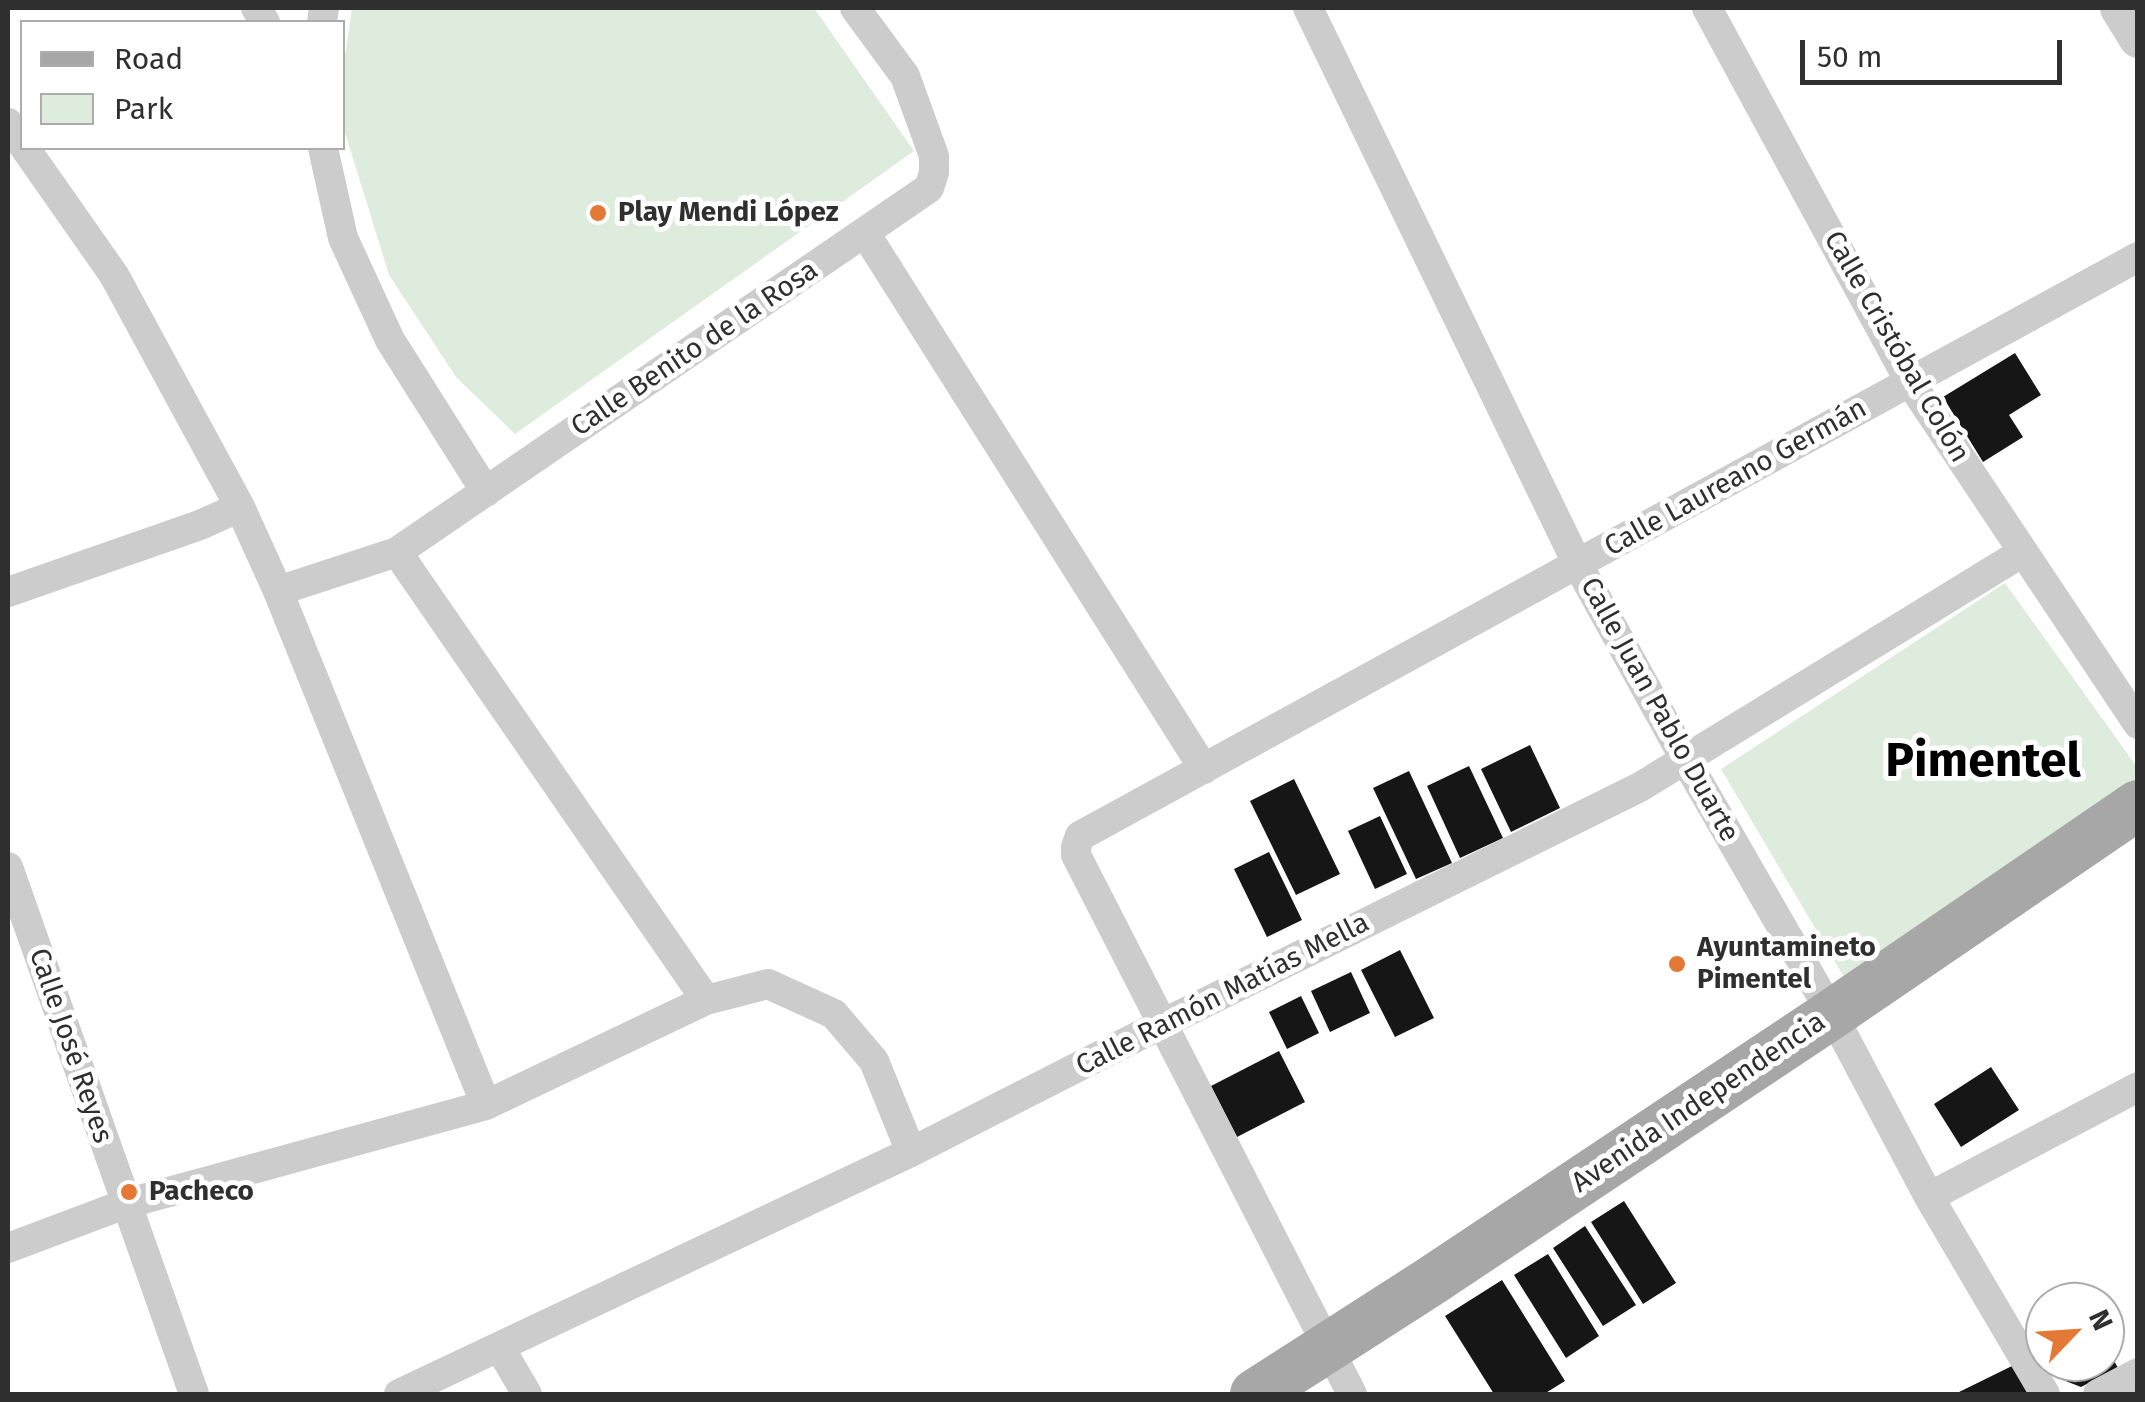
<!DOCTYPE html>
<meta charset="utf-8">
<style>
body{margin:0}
#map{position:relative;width:2145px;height:1402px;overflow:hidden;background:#fff;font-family:"Fira Sans",sans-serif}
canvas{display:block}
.frame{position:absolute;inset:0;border:10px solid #2f2f2f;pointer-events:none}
.legend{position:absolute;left:20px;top:20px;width:325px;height:130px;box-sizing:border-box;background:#fff;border:2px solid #acacac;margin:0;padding:12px 18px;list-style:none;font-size:30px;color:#2f2f2f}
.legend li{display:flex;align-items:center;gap:20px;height:50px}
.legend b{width:50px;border:2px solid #acacac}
.north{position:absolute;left:2025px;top:1282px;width:100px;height:100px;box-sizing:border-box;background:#fff;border:2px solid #acacac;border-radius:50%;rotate:65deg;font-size:28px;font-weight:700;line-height:40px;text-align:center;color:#2f2f2f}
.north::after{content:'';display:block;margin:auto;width:35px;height:45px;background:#e37934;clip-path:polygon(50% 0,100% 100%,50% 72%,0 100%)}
.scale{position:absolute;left:1800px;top:40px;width:262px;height:45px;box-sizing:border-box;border:5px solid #2f2f2f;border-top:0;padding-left:12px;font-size:30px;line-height:35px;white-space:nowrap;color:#2f2f2f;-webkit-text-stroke:8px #fff;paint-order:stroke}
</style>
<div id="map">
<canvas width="2145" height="1402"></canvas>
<div class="frame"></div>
<ul class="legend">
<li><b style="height:12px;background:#a7a7a7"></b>Road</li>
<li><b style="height:28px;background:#deecdd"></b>Park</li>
</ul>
<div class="north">N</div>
<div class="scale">50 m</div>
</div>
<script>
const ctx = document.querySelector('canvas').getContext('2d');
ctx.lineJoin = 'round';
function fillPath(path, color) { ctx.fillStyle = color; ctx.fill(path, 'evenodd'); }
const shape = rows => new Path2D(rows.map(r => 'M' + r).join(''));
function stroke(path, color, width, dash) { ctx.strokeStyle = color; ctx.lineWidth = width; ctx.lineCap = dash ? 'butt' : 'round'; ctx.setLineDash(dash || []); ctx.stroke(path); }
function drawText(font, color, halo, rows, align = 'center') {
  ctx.font = font + ' "Fira Sans",sans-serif'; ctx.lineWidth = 10; ctx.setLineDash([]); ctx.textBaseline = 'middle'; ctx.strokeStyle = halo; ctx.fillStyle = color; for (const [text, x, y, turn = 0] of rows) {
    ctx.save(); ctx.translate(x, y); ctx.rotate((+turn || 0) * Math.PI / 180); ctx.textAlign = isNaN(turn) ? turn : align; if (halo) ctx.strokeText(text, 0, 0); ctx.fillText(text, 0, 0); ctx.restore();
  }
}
fillPath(shape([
 [352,8,814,8,914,151,515,434,456,377,389,275,343,126,343,70],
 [2005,583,2137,767,2138,780,1844,977,1721,769]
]), '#deecdd');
fillPath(shape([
 [2015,353,2041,395,2009,415,2023,437,1983,462,1943,397],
 [1530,745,1560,808,1511,832,1481,769],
 [1469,766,1503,838,1460,858,1427,786],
 [1409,771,1452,863,1416,879,1373,788],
 [1294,779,1340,874,1296,895,1250,801],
 [1380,816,1407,874,1375,889,1348,831],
 [1269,852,1302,920,1267,937,1234,869],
 [1400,950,1434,1018,1395,1037,1361,970],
 [1351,972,1370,1013,1330,1032,1311,991],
 [1301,996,1319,1033,1287,1049,1269,1012],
 [1279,1051,1305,1102,1237,1137,1211,1086],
 [1991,1067,2019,1110,1961,1147,1934,1104],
 [1624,1201,1676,1283,1643,1304,1591,1222],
 [1585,1226,1636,1305,1603,1326,1553,1248],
 [1548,1254,1599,1336,1566,1358,1514,1275],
 [1502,1280,1565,1381,1544,1394,1494,1394,1445,1316],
 [2045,1325,2045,1346,2036,1329],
 [2105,1344,2118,1368,2081,1387,2063,1380,2053,1362,2105,1362],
 [2014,1365,2028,1394,1955,1394]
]), '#161616');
stroke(shape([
 [256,8,265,22],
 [1308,8,1578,565,1685,759,1832,1014,1929,1197,2045,1394],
 [1707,8,1910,382,2138,724],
 [322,22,324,8],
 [8,123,22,144],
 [25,148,114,275,240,507,278,591,486,1105],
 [323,148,343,238,390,340,486,492],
 [865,233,1204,769],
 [397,552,706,1000],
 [278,591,397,552,929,188,934,173,934,156,905,76,855,8],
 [8,592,200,525,240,507],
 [8,867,194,1394],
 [1929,1197,2138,1087],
 [8,1248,125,1204,486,1105,706,1000,768,984,834,1014,874,1061,911,1152],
 [500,1348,527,1394],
 [399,1394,911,1152,1162,1024,1640,787,2023,552],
 [1352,1394,1076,855,1076,847,1080,836,2138,257],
 [2098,1394,2138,1373]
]), '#ccc', 30);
stroke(shape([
 [2119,8,2138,39]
]), '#ccc', 38);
stroke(shape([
 [1255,1394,1428,1283,1832,1014,2138,805]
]), '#a7a7a7', 50);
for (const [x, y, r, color] of [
 [598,213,10,"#e37934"],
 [1677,964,10,"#e37934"],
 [129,1192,10,"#e37934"]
]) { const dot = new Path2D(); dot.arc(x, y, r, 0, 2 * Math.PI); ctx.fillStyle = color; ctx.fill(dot); stroke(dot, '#fff', 4); }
drawText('bold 28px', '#2f2f2f', '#fff', [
 ["Play Mendi López",618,213],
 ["Ayuntamineto",1697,948],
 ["Pimentel",1697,980],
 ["Pacheco",149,1192]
], 'left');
drawText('28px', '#2f2f2f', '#fff', [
 ["Calle Cristóbal Colón",1896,347,60],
 ["Calle Benito de la Rosa",695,349,-34],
 ["Calle Laureano Germán",1736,478,-29],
 ["Calle Juan Pablo Duarte",1659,710,61],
 ["Calle Ramón Matías Mella",1223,995,-27],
 ["Calle José Reyes",70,1046,71],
 ["Avenida Independencia",1699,1103,-34]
]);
drawText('bold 48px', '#000', '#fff', [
 ["Pimentel",1983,763]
]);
</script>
